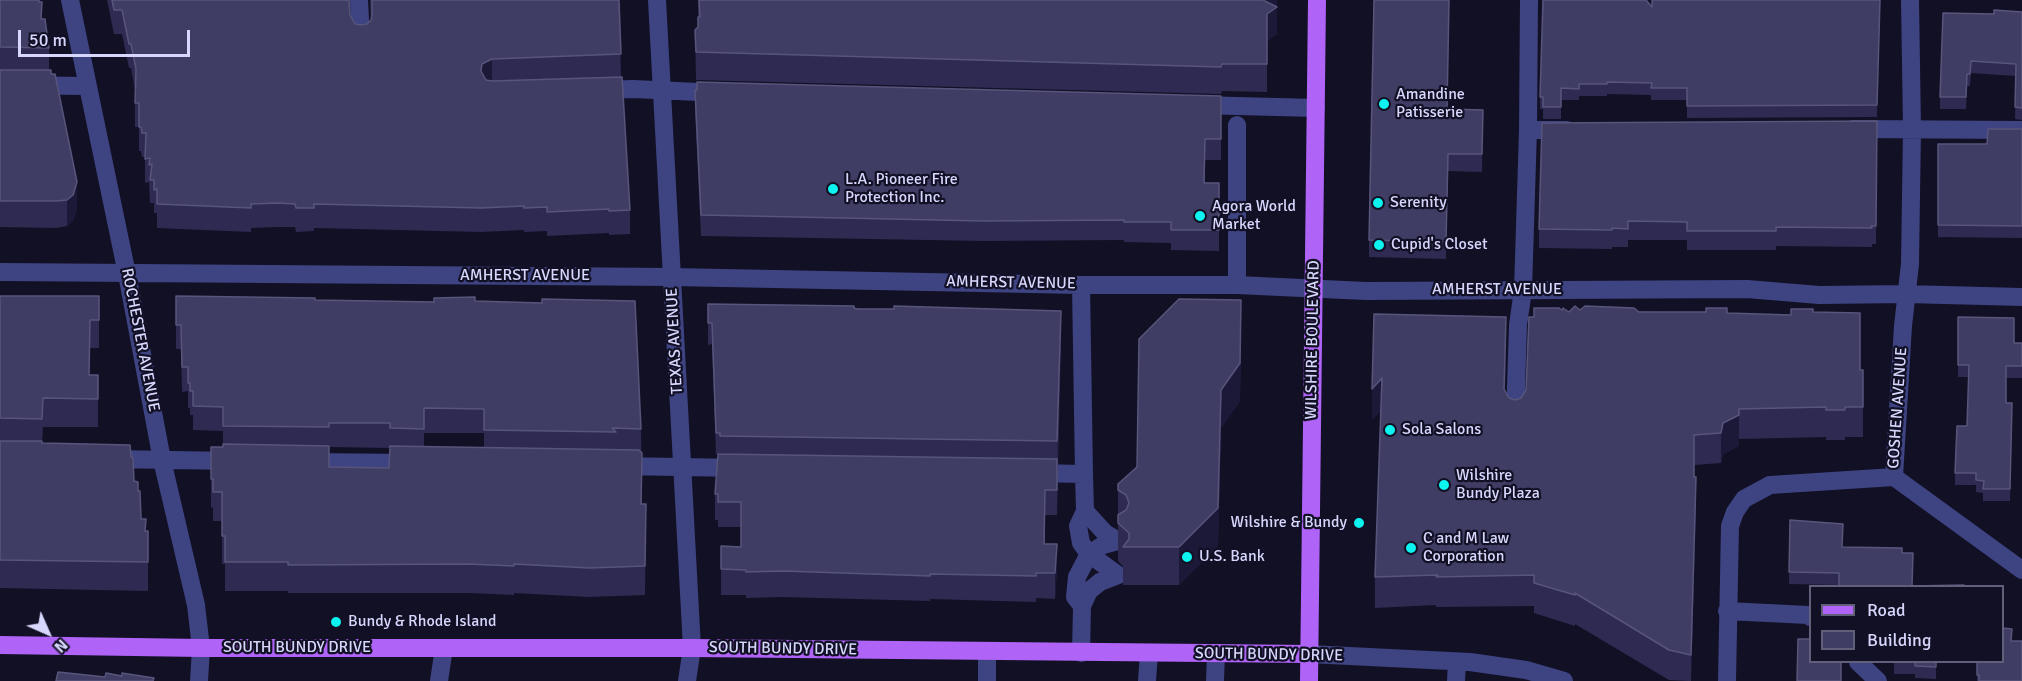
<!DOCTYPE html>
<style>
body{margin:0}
#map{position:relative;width:2022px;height:681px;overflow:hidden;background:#121025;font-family:Signika,sans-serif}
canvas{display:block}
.legend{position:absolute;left:1809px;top:585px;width:195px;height:78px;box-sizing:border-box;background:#121025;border:2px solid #61607b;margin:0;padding:8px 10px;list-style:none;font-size:18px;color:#d7d7fd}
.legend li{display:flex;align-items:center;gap:12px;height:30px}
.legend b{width:30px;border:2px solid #61607b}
.north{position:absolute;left:18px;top:603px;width:60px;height:60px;-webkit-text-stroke:4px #121025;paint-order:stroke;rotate:135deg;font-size:16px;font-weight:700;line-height:24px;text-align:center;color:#d7d7fd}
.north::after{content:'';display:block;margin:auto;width:21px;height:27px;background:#d7d7fd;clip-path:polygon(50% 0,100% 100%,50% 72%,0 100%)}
.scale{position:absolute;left:18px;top:30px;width:172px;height:27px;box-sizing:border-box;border:3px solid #d7d7fd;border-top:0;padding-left:8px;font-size:18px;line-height:21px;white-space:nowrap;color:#d7d7fd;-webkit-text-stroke:4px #121025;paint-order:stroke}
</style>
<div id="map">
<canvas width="2022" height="681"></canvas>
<ul class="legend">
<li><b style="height:8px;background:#af63f7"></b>Road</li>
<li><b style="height:16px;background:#403d64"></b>Building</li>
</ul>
<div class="north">N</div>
<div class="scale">50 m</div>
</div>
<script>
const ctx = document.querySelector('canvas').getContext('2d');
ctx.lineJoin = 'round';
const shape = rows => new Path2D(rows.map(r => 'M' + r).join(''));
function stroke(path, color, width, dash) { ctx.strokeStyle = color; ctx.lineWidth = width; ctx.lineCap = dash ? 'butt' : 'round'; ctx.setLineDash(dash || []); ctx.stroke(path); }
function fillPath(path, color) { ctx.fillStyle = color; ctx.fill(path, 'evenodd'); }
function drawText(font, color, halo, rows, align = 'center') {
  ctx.font = font + ' Signika,sans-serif'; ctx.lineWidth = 4.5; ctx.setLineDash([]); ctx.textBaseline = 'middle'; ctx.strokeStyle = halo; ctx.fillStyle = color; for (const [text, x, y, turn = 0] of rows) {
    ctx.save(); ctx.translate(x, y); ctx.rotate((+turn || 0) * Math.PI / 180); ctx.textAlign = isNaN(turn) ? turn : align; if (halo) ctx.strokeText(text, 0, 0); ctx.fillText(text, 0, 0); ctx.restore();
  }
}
stroke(shape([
 [70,0,127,274,162,460,196,605,201,648,199,681],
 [359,0,361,38],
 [657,0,692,648,687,681],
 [0,85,87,86],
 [601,90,633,89,720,93],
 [1198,105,1316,108],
 [1853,129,2022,130],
 [1528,130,1567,130],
 [0,272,672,277,1081,285,1237,285,1366,291,1747,289,1819,295,1906,294,2022,297],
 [1237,285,1237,125],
 [1515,419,1518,325,1523,290,1528,130,1529,0],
 [110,459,235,461],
 [305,462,412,463],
 [617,466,742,468],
 [1034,473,1084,474,1081,285],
 [1084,474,1085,511,1078,526,1081,543,1089,554,1118,575],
 [1894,477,1903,326,1910,264,1912,128,1910,0],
 [1894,477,2022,570],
 [1085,511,1105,533,1118,541],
 [1082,606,1075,597,1077,577,1089,554,1103,545,1118,541],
 [1727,611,1808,615,1810,617],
 [987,651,987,681],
 [1081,653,1082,606,1089,591,1100,582,1118,575],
 [1309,654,1470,662,1526,670,1564,681],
 [1858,662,1878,681],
 [439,681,444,648],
 [1147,681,1149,653],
 [1215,681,1216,653],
 [1456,681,1457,662],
 [1727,681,1730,526,1735,512,1744,499,1770,485,1894,477]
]), '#3e4382', 18);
stroke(shape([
 [0,645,201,648,692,648,1309,654],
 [1309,681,1317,0]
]), '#af63f7', 18);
fillPath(shape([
 [0,0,42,19,49,48,49,70,77,209,73,221,67,226,56,228,0,227],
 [107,0,349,0,350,15,355,24,361,25,367,24,371,20,370,0,619,0,621,77,630,210,630,234,609,235,609,233,547,236,547,231,524,232,524,230,481,232,314,228,314,231,296,232,295,227,278,227,251,228,251,232,157,228,157,213,154,213,154,203,150,203,149,182,145,183,145,157,142,157,141,151,139,151,139,127,135,127,135,90,131,68,129,68,122,34,114,34],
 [698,0,1277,0,1277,5,1276,6,1277,34,1267,41,1267,92,1222,91,1221,94,696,80,695,30,698,28],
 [1880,0,1877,117,1687,118,1687,100,1651,100,1651,95,1607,94,1607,96,1579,96,1579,100,1561,100,1561,119,1543,119,1543,109,1540,109,1540,97,1652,7],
 [2022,12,2022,120,2015,119,2016,76,1971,73,1970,86,1967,86,1966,109,1940,109,1940,97,1994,14],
 [695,90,1221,96,1221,160,1205,160,1205,183,1219,183,1219,251,1171,250,1171,243,1124,242,1124,240,984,241,701,236,695,110],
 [1447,109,1483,110,1482,172,1448,171,1446,259,1369,257,1369,240],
 [1877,121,1876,244,1872,244,1872,247,1776,246,1776,250,1687,250,1687,240,1628,240,1628,247,1612,247,1612,249,1539,248,1539,229],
 [2022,129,2022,238,1938,237,1938,144,1987,144],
 [0,296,99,296,99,348,90,348,89,375,98,375,98,427,43,427,42,443,134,481,138,491,141,519,145,531,148,531,148,591,0,588],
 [176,296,315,300,434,302,475,301,641,429,642,504,646,504,645,595,589,597,514,593,514,595,469,593,288,593,288,591,225,591,225,564,222,564,222,521,213,521,213,507,211,508,211,476,223,447,223,431,193,430,193,415,190,415,190,408,188,408,188,391,182,392,181,349,176,349],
 [424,433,484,433,484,448,424,447],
 [329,447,390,448,389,468,329,467],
 [708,304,854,308,1061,332,1057,515,1045,515,1045,544,1057,569,1055,599,1036,598,1036,602,930,599,930,601,783,597,746,598,746,595,721,595,721,546,741,547,741,527,718,527,718,520,715,520,715,494,718,454,716,454,712,344,708,345],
 [1562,310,1569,312,1580,310,1791,315,1813,312,1860,370,1863,370,1863,437,1845,437,1845,440,1826,440,1826,437,1739,439,1739,446,1723,454,1721,463,1694,465,1696,507,1691,681,1669,680,1575,624,1575,626,1534,613,1534,606,1436,607,1436,605,1375,608,1375,577,1381,410,1372,420,1372,389,1506,347,1505,391,1509,398,1515,400,1521,398,1526,390,1534,317],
 [1958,317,2014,343,2022,343,2022,378,2006,378,2006,403,2012,415,2010,501,1983,501,1983,493,1976,492,1976,485,1955,485,1955,473,1967,426,1969,377,1958,377],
 [1241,338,1240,401,1221,428,1218,546,1179,585,1123,585,1123,566,1118,561,1118,484,1137,467],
 [1790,520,1843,524,1842,547,1902,548,1902,553,1913,553,1912,586,1964,585,1964,586,1839,586,1839,585,1789,584],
 [2012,641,2022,681,1977,681,1977,662],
 [1894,662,1936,662,1936,679,1915,678,1915,674,1894,674]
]), '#2e2a52');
fillPath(shape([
 [1249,0,1277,0,1277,5,1249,20],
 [1277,7,1277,34,1267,41,1267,14],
 [492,59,492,83,481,95,481,71,482,64],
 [77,182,77,209,73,221,67,226,67,200],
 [1241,300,1240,401,1221,428,1218,546,1179,585,1179,547,1221,390],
 [1061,311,1061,332,1057,462,1057,441],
 [1506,317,1506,347,1504,419,1504,389],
 [1382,378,1382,408,1372,420,1372,389],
 [1739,415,1739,446,1723,454,1721,463,1721,433,1723,423],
 [1696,477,1696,507,1691,681,1691,655],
 [1057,544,1057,569,1055,599,1055,573]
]), '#1b1838');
const building = shape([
 [0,0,39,0,39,2,42,2,41,19,45,19,49,48,0,47,0,0],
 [112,0,349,0,350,15,355,24,361,25,367,24,371,20,372,14,372,0,619,0,621,54,492,59,482,64,481,71,486,80,492,81,622,77,630,210,609,211,609,209,547,212,547,207,524,208,524,206,481,208,314,204,314,208,296,208,295,204,278,203,251,204,251,208,157,204,157,189,154,190,154,180,150,180,152,164,149,165,150,158,145,159,146,133,142,133,141,127,139,127,139,103,135,103,136,69,131,44,129,44,122,10,114,10,112,0],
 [699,0,1263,0,1277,7,1267,14,1267,64,1222,64,1221,67,696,52,695,30,698,27,698,17,700,17,699,0],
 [1374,0,1449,0,1447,109,1483,110,1482,154,1448,154,1446,242,1369,240,1374,0],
 [1543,0,1646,0,1652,7,1652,0,1880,0,1877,105,1687,106,1687,88,1651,88,1652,83,1607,82,1607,84,1579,84,1579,89,1561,88,1561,107,1543,107,1543,97,1540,97,1543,0],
 [1994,10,2022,12,2022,108,2015,107,2016,64,1971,61,1970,74,1967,74,1966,97,1940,97,1943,13,1994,14,1994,10],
 [0,70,51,70,51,74,55,74,77,182,73,195,67,200,56,201,0,201,0,70],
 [697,82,1221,96,1221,139,1205,139,1204,183,1219,183,1219,230,1171,230,1171,222,1124,222,1124,220,984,221,701,215,695,90,697,90,697,82],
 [1877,121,1876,226,1871,226,1872,228,1776,227,1776,231,1687,231,1687,222,1628,221,1628,229,1612,228,1612,230,1539,229,1542,123,1877,121],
 [1988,129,2022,129,2022,226,1938,225,1938,144,1987,144,1988,129],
 [0,296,99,296,99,320,90,320,89,375,98,375,98,399,43,398,42,419,0,418,0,296],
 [176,296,315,298,315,300,434,302,434,298,475,297,475,301,542,303,542,299,635,301,641,429,612,428,616,432,484,430,484,409,424,408,424,429,390,428,390,423,329,423,329,427,223,426,223,407,193,406,193,391,190,391,190,383,188,383,188,367,182,367,181,325,176,325,176,296],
 [1179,299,1241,300,1240,363,1221,390,1218,508,1179,547,1123,547,1129,539,1129,533,1118,523,1118,515,1126,510,1129,503,1126,495,1118,490,1118,484,1137,467,1139,339,1179,299],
 [708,304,854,306,854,308,857,309,894,309,894,306,1061,311,1057,441,720,436,720,433,716,433,712,323,708,323,708,304],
 [1575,306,1580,310,1585,306,1634,308,1639,312,1706,312,1706,308,1727,308,1727,313,1791,315,1791,309,1813,309,1813,312,1860,313,1860,370,1863,370,1863,407,1845,407,1845,410,1826,410,1826,407,1739,409,1739,415,1723,423,1721,433,1694,435,1694,477,1696,477,1691,655,1669,650,1575,593,1575,595,1534,583,1534,575,1436,577,1438,575,1375,577,1382,378,1372,389,1374,314,1506,317,1504,389,1509,398,1515,400,1521,398,1526,390,1529,317,1534,317,1534,308,1559,308,1562,310,1563,308,1569,312,1575,306],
 [1958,317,2014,318,2014,343,2022,343,2022,366,2006,366,2006,403,2012,403,2010,489,1983,489,1984,481,1976,480,1976,473,1955,473,1957,426,1967,426,1969,365,1958,365,1958,317],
 [0,441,42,441,42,443,130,445,131,457,133,458,134,481,138,482,138,491,140,491,141,519,146,519,145,531,148,531,148,562,0,560,0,441],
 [223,444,329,446,329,467,389,468,390,446,639,450,642,453,641,504,646,504,645,566,589,568,514,564,514,566,469,564,288,565,288,562,225,562,225,536,222,536,222,492,213,492,213,479,211,479,211,447,223,447,223,444],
 [718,454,1057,459,1057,490,1045,490,1044,544,1057,544,1055,573,1036,573,1036,576,930,574,930,576,783,571,746,572,746,570,721,569,721,546,741,547,741,502,718,502,718,494,715,494,718,454],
 [1790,520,1843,524,1842,547,1902,548,1902,553,1913,553,1912,586,1964,585,1964,586,1839,586,1839,573,1789,572,1790,520],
 [2002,628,2012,629,2011,641,2022,641,2022,681,1979,681,1979,675,1977,675,1977,662,2002,662,2002,628],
 [1798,639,1810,639,1810,662,1841,662,1841,681,1797,681,1798,639],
 [1894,662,1936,662,1936,667,1915,666,1915,662,1894,662],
 [58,672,105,677,106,673,122,676,122,673,154,678,153,681,56,681,58,672]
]);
fillPath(building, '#403d64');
stroke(building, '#58557c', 1.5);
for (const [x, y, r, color] of [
 [1384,104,6,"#0df3f0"],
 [833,189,6,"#0df3f0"],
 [1378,203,6,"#0df3f0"],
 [1200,216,6,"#0df3f0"],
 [1379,245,6,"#0df3f0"],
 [1390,430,6,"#0df3f0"],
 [1444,485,6,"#0df3f0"],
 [1359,523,6,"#0df3f0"],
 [1411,548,6,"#0df3f0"],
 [1187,557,6,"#0df3f0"],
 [336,622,6,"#0df3f0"]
]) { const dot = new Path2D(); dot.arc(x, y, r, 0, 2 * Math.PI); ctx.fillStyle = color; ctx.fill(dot); stroke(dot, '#121025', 2); }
drawText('16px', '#d7d7fd', '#121025', [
 ["Amandine",1396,95],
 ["Patisserie",1396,113],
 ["L.A. Pioneer Fire",845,180],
 ["Protection Inc.",845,198],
 ["Serenity",1390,203],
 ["Agora World",1212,207],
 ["Market",1212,225],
 ["Cupid's Closet",1391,245],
 ["Sola Salons",1402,430],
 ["Wilshire",1456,476],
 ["Bundy Plaza",1456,494],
 ["Wilshire & Bundy",1347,523,"right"],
 ["C and M Law",1423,539],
 ["Corporation",1423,557],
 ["U.S. Bank",1199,557],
 ["Bundy & Rhode Island",348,622]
], 'left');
drawText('16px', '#d7d7fd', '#121025', [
 ["AMHERST AVENUE",525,276],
 ["AMHERST AVENUE",1011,283,1],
 ["AMHERST AVENUE",1497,290],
 ["ROCHESTER AVENUE",140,340,79],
 ["WILSHIRE BOULEVARD",1313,340,-89],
 ["TEXAS AVENUE",675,341,-93],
 ["GOSHEN AVENUE",1898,408,-86],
 ["SOUTH BUNDY DRIVE",297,648],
 ["SOUTH BUNDY DRIVE",783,649,1],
 ["SOUTH BUNDY DRIVE",1269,655,1]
]);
</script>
